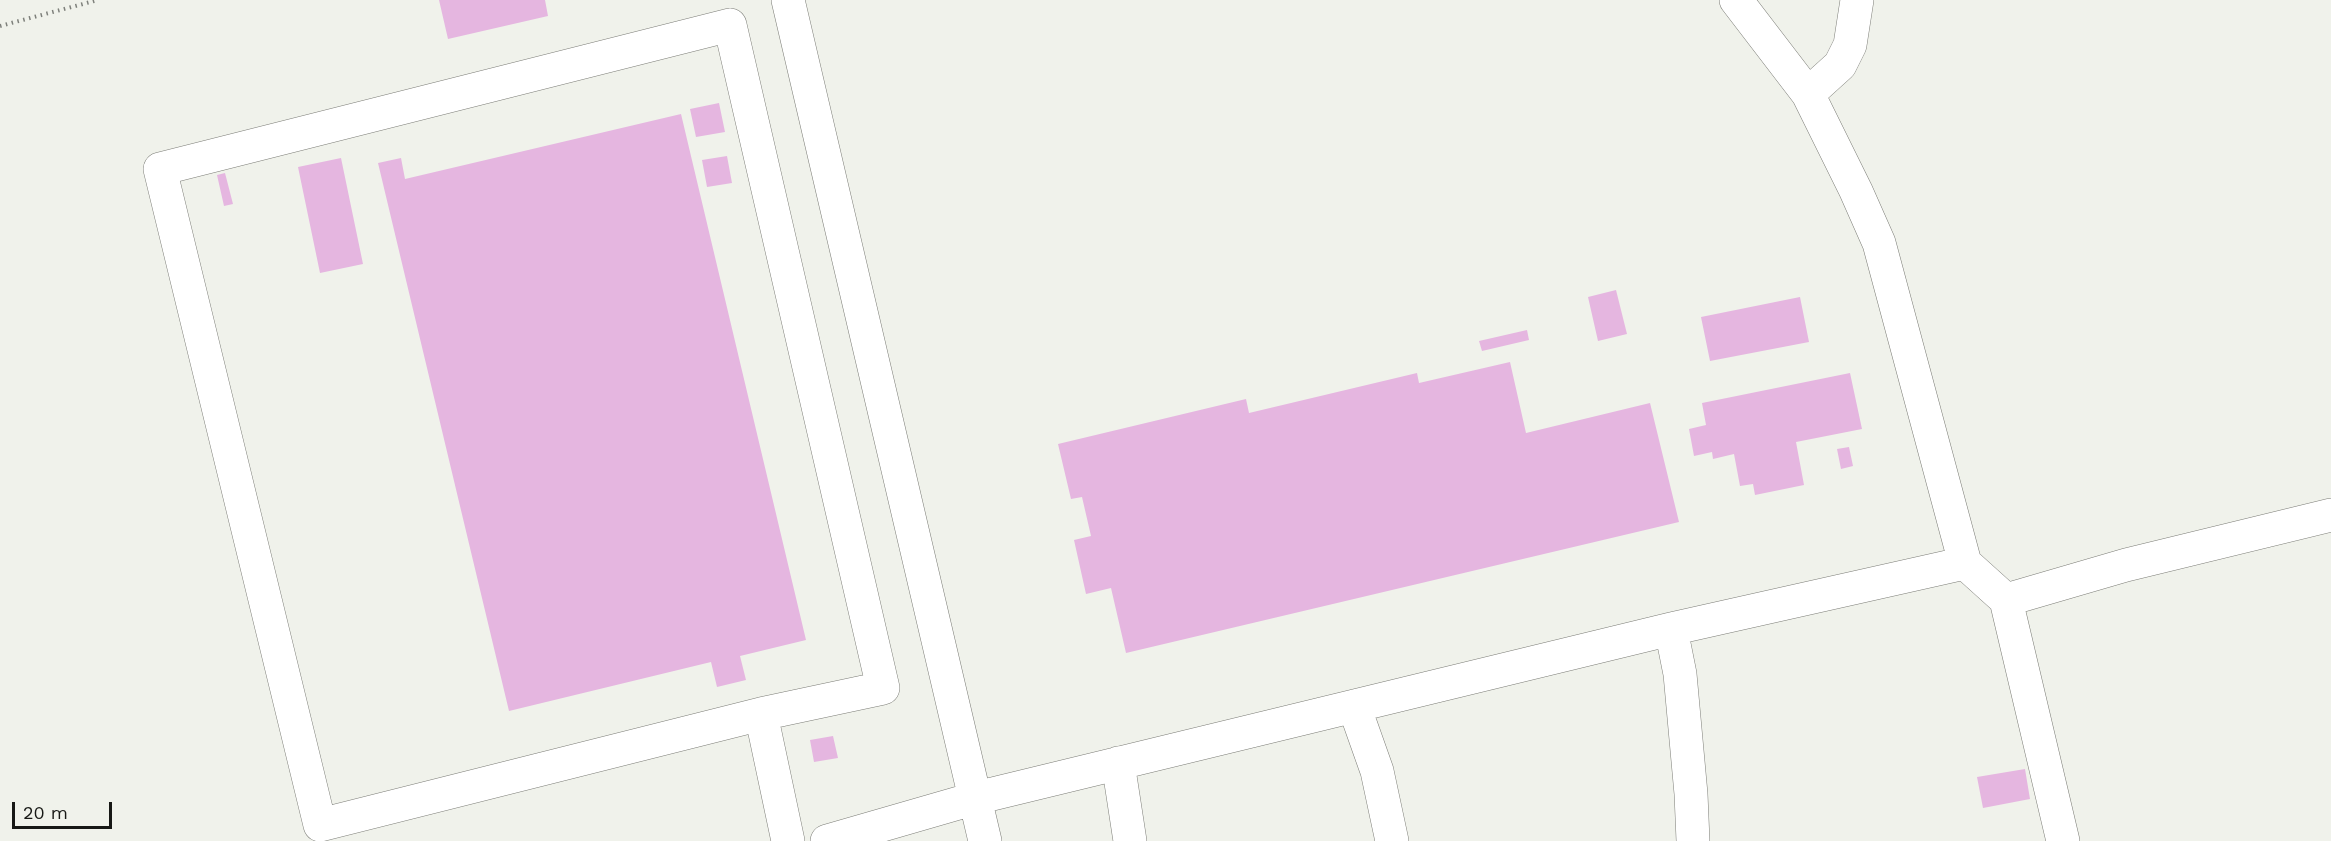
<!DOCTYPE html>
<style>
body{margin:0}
#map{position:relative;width:2331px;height:841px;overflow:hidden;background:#f0f2eb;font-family:"Work Sans",sans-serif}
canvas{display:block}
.scale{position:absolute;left:12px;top:802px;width:100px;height:27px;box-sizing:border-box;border:3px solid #171815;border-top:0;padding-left:8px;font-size:18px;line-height:21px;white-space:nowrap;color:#171815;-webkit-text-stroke:4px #f0f2eb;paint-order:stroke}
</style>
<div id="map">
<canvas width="2331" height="841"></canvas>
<div class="scale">20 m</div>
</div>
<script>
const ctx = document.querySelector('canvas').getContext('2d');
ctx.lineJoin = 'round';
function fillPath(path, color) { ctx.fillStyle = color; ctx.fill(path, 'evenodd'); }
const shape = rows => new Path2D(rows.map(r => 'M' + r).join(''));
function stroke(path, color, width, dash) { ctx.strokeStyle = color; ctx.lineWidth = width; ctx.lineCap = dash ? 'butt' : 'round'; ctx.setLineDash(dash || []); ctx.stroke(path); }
fillPath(shape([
 [439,0,545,0,548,16,448,39],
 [719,103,725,132,696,137,690,109],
 [681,114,806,640,740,656,746,680,717,687,711,662,509,711,378,163,401,158,405,179],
 [727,156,732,183,707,187,702,160],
 [341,158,363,264,320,273,298,167],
 [225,173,233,204,224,206,217,175],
 [1616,290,1627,334,1598,341,1588,297],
 [1800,297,1809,342,1710,361,1701,317],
 [1527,330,1529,340,1482,351,1479,341],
 [1510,362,1526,433,1650,403,1679,522,1126,653,1111,588,1086,594,1074,540,1091,536,1082,497,1071,499,1058,444,1246,399,1249,413,1417,373,1419,383],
 [1850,373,1862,429,1796,442,1804,485,1755,495,1753,484,1740,486,1734,454,1713,459,1712,452,1694,456,1689,429,1706,425,1702,403],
 [1849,447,1853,466,1841,469,1837,449],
 [833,736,838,758,814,762,810,740],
 [2025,769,2030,799,1983,808,1977,777]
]), '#e5b6e0');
const minor = shape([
 [788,0,985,841],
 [1736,0,1808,94,1856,191,1879,243,1965,563,2006,600,2063,841],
 [730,25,883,688,761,714,320,825,160,169,730,25],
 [1808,94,1840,65,1850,45,1857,0],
 [2006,600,2126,565,2331,515],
 [1671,629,1680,674,1691,794,1693,841],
 [1354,706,1377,771,1392,841],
 [761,714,788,841],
 [1118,763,1130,841],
 [827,841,976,798,1671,629,1965,563]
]);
stroke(minor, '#7c7d77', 34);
stroke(shape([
 [0,26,98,0]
]), '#7e807b', 4, [1.5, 4.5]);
stroke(minor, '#fff', 33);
</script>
